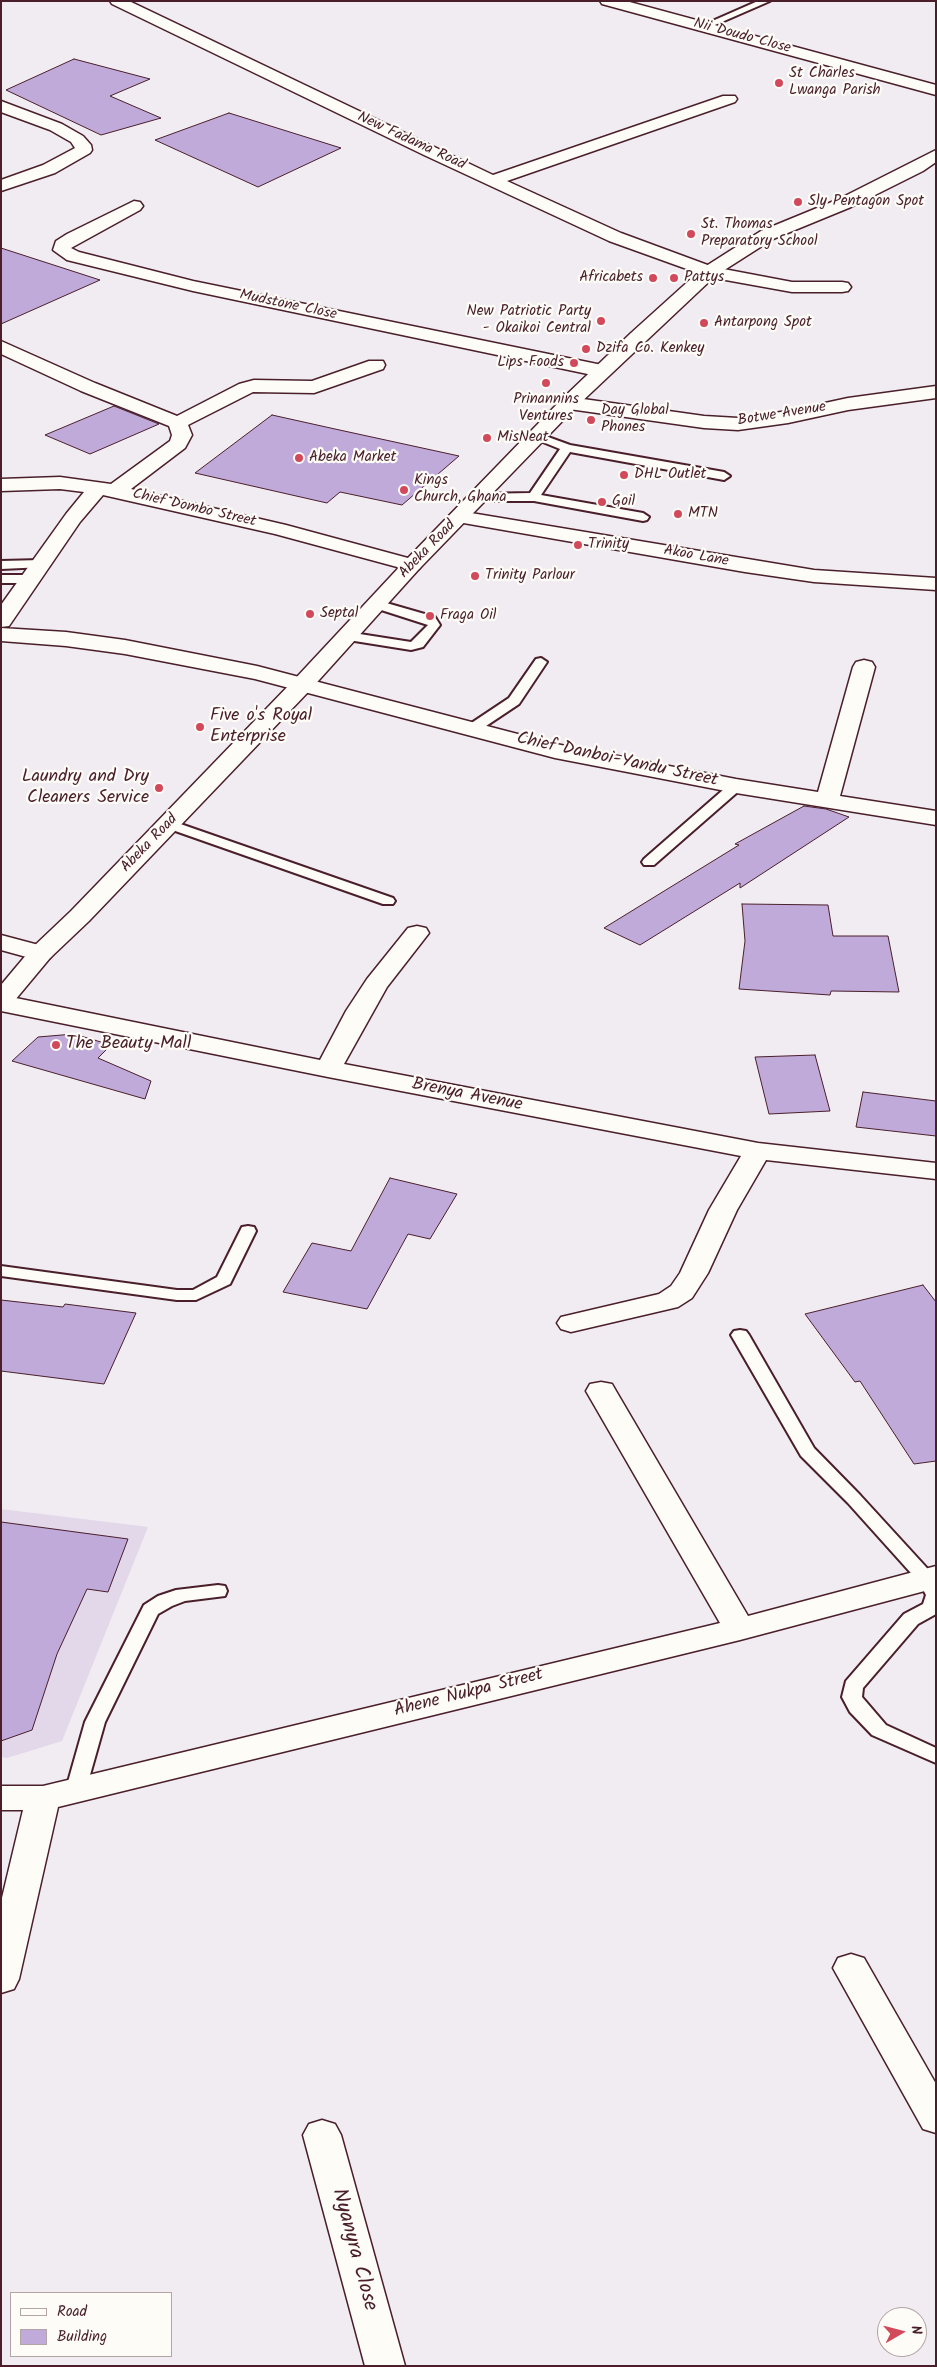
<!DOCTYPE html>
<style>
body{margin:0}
#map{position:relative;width:937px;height:2367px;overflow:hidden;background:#f1ecf1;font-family:Kalam,sans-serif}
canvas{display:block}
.frame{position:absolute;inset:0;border:2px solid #4a1f2b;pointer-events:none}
.legend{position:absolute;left:10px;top:2292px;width:162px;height:65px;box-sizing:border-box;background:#fdfcf7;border:1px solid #b5a4a5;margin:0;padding:6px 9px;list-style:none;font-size:15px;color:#4a1f2b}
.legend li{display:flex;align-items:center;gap:10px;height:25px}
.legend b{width:25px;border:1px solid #b5a4a5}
.north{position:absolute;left:877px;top:2307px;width:50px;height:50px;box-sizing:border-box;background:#fdfcf7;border:1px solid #b5a4a5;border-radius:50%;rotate:82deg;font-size:14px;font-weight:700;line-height:20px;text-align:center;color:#4a1f2b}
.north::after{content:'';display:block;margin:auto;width:18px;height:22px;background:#d1495b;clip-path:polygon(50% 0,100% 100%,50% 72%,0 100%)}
</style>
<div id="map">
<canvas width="937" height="2367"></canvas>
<div class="frame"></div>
<ul class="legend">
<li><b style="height:6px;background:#fdfcf7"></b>Road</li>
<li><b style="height:14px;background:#bfaad9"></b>Building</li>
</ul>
<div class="north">N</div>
</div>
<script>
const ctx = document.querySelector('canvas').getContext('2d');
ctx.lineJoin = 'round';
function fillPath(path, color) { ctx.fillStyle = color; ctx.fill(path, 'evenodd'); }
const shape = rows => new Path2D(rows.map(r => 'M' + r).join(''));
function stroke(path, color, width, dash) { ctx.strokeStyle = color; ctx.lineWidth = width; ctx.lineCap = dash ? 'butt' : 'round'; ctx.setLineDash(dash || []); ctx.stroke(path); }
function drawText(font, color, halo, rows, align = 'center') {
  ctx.font = font + ' Kalam,sans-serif'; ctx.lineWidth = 4.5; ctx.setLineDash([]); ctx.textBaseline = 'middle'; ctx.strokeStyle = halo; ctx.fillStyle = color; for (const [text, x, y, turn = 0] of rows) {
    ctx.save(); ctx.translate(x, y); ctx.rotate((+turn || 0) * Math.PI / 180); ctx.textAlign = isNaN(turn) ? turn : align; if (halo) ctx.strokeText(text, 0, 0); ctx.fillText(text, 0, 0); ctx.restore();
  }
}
fillPath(shape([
 [1,1509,148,1527,62,1741,7,1758,1,1757]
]), '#e2d8ea');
const building = shape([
 [74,59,150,79,110,96,161,118,101,135,6,90,74,59],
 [229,113,341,148,258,187,155,140,229,113],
 [1,248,100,280,1,324,1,248],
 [114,406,159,424,90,454,45,435,114,406],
 [272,415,335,429,459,456,402,505,340,492,327,503,195,473,272,415],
 [804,806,826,809,849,817,740,888,740,883,640,945,604,928,739,845,735,844,804,806],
 [742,904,828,905,833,936,888,936,899,992,831,991,830,995,739,989,745,941,742,904],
 [74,1034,111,1045,98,1058,151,1081,145,1099,12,1061,38,1037,74,1034],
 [815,1055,830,1111,769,1114,755,1057,815,1055],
 [863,1092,936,1101,936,1136,856,1127,863,1092],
 [390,1178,457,1194,430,1239,408,1234,367,1309,283,1292,312,1243,351,1251,390,1178],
 [923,1285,936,1302,936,1461,914,1464,860,1381,855,1382,805,1314,923,1285],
 [1,1300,63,1307,65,1304,136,1313,104,1384,1,1371,1,1300],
 [1,1522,128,1539,108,1592,87,1589,57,1654,32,1730,1,1741,1,1522]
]);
fillPath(building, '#bfaad9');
stroke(building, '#4a1f2b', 1);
const service = shape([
 [758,1,770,1,708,28,701,26,758,1],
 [537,433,570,445,724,472,730,476,724,480,570,452,541,495,643,513,649,517,647,520,643,521,534,501,473,501,471,498,477,494,530,493,560,449,533,438,531,436,537,433],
 [41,560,47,564,45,567,1,569,1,561,41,560],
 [1,575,29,575,35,579,29,583,1,583,1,575],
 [376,600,435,617,440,625,423,647,411,650,342,639,341,636,342,633,347,632,411,642,428,625,372,607,370,604,372,601,376,600],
 [541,658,547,662,519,704,477,732,467,732,465,729,467,726,509,698,536,659,541,658],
 [736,782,743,786,741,789,654,865,644,865,642,862,644,859,731,783,736,782],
 [169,820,393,898,395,901,393,904,383,904,164,827,162,824,169,820],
 [248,1226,254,1227,256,1231,230,1284,196,1300,177,1300,1,1276,1,1266,177,1290,193,1290,217,1277,242,1227,248,1226],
 [740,1330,746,1331,749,1335,814,1448,860,1495,936,1578,936,1614,918,1624,863,1688,862,1697,886,1725,936,1748,936,1763,872,1735,850,1712,842,1697,846,1681,904,1614,923,1604,926,1595,919,1582,848,1503,801,1456,731,1335,734,1331,740,1330],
 [218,1585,225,1586,227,1591,225,1596,185,1601,172,1606,158,1614,105,1722,86,1789,83,1794,76,1796,69,1794,66,1789,85,1722,144,1605,158,1596,176,1590,218,1585]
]);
const minor = shape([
 [110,1,129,1,493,175,723,96,735,96,737,99,735,102,507,181,621,233,713,267,792,282,842,282,848,283,851,287,848,291,842,292,792,292,709,277,609,241,424,155,112,4,110,1],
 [600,1,626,1,936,85,936,95,602,4,600,1],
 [1,101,62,124,83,136,91,145,92,150,90,153,55,173,1,191,1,180,43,165,75,148,71,142,50,130,1,112,1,101],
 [134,201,140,202,143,206,140,210,71,248,79,252,193,281,602,365,609,367,611,371,609,375,602,377,193,291,67,260,53,250,56,241,67,234,134,201],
 [1,341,95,383,177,416,239,384,254,380,312,381,369,361,383,361,385,365,383,369,314,393,253,392,188,425,192,435,185,448,131,489,286,525,419,561,422,565,419,569,412,571,275,534,103,495,80,522,9,626,1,627,1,605,66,514,84,492,60,489,1,491,1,479,60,477,111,484,170,441,172,435,169,426,81,391,1,354,1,341],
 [936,386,936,398,848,410,788,423,738,430,704,428,569,409,562,407,559,403,562,399,569,397,704,416,738,418,788,411,848,398,936,386],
 [459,511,814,570,936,578,936,590,814,582,745,572,452,521,449,517,452,513,459,511],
 [1,628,66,632,125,640,257,666,556,744,736,779,818,792,853,667,856,662,864,660,872,662,875,667,840,796,936,811,936,825,736,793,555,758,255,679,125,654,66,646,1,641,1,628],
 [417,926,426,928,429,933,387,987,344,1064,758,1143,936,1163,936,1179,766,1160,737,1210,708,1273,692,1298,678,1307,571,1332,561,1329,557,1323,561,1317,659,1294,671,1286,680,1273,709,1210,741,1156,328,1077,1,1011,1,995,320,1060,346,1011,367,979,408,928,417,926],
 [1,935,50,948,54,953,50,958,41,961,1,950,1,935],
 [601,1382,612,1384,616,1391,748,1616,936,1566,936,1588,740,1640,58,1807,19,1979,14,1989,1,1993,1,1902,23,1810,1,1810,1,1786,43,1786,720,1623,586,1391,590,1384,601,1382],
 [851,1954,864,1958,936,2084,936,2133,923,2129,833,1968,838,1958,851,1954],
 [322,2120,335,2124,341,2135,405,2366,365,2366,303,2135,309,2124,322,2120]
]);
const tertiary = shape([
 [936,150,936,162,923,171,851,207,773,239,715,276,576,407,419,569,310,690,89,921,50,958,10,1006,1,1009,1,985,32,948,71,911,294,680,405,561,562,399,631,333,703,268,761,231,839,199,936,150]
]);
stroke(service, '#4a1f2b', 4);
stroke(minor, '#4a1f2b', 3);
stroke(tertiary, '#4a1f2b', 3);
fillPath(service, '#fdfcf7');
fillPath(minor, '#fdfcf7');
fillPath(tertiary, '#fdfcf7');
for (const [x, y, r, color] of [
 [779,83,5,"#d1495b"],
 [798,202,5,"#d1495b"],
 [691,234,5,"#d1495b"],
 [653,278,5,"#d1495b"],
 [674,278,5,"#d1495b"],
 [601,321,5,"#d1495b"],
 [704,323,5,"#d1495b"],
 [586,349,5,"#d1495b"],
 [574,363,5,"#d1495b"],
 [546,383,5,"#d1495b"],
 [591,420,5,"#d1495b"],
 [487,438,5,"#d1495b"],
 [299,458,5,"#d1495b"],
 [624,475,5,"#d1495b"],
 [404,490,5,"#d1495b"],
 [602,502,5,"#d1495b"],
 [678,514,5,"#d1495b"],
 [578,545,5,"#d1495b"],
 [475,576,5,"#d1495b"],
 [310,614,5,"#d1495b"],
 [430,616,5,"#d1495b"],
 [200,727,5,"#d1495b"],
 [159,788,5,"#d1495b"],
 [56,1045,5,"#d1495b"]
]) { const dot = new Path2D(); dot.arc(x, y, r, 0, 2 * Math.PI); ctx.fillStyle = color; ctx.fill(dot); stroke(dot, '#fdfcf7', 2); }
drawText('15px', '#4a1f2b', '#fdfcf7', [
 ["Nii Doudo Close",742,37,15],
 ["New Fadama Road",411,142,25],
 ["Mudstone Close",288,306,12],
 ["Botwe Avenue",782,415,-9],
 ["Chief Dombo Street",194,509,13],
 ["Abeka Road",428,550,-46],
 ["Akoo Lane",696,557,10],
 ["Abeka Road",150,844,-46]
]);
drawText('15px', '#4a1f2b', '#fdfcf7', [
 ["St Charles",789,74],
 ["Lwanga Parish",789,91],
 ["Sly Pentagon Spot",808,202],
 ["St. Thomas",701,225],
 ["Preparatory School",701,242],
 ["Africabets",643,278,"right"],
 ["Pattys",684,278],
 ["New Patriotic Party",591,312,"right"],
 ["- Okaikoi Central",591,329,"right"],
 ["Antarpong Spot",714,323],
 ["Dzifa Co. Kenkey",596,349],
 ["Lips Foods",564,363,"right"],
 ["Prinannins",546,400,"center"],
 ["Ventures",546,417,"center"],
 ["Day Global",601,411],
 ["Phones",601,428],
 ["MisNeat",497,438],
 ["Abeka Market",309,458],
 ["DHL Outlet",634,475],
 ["Kings",414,481],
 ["Church, Ghana",414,498],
 ["Goil",612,502],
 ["MTN",688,514],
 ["Trinity",588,545],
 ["Trinity Parlour",485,576],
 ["Septal",320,614],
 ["Fraga Oil",440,616]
], 'left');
drawText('18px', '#4a1f2b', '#fdfcf7', [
 ["Five o's Royal",210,717],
 ["Enterprise",210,738],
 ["Laundry and Dry",149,778,"right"],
 ["Cleaners Service",149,799,"right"],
 ["The Beauty Mall",66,1045]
], 'left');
drawText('18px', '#4a1f2b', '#fdfcf7', [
 ["Chief Danboi-Yandu Street",617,761,12],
 ["Brenya Avenue",467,1096,11],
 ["Ahene Nukpa Street",469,1694,-14]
]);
drawText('21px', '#4a1f2b', '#fdfcf7', [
 ["Nyanyra Close",353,2250,75]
]);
</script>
